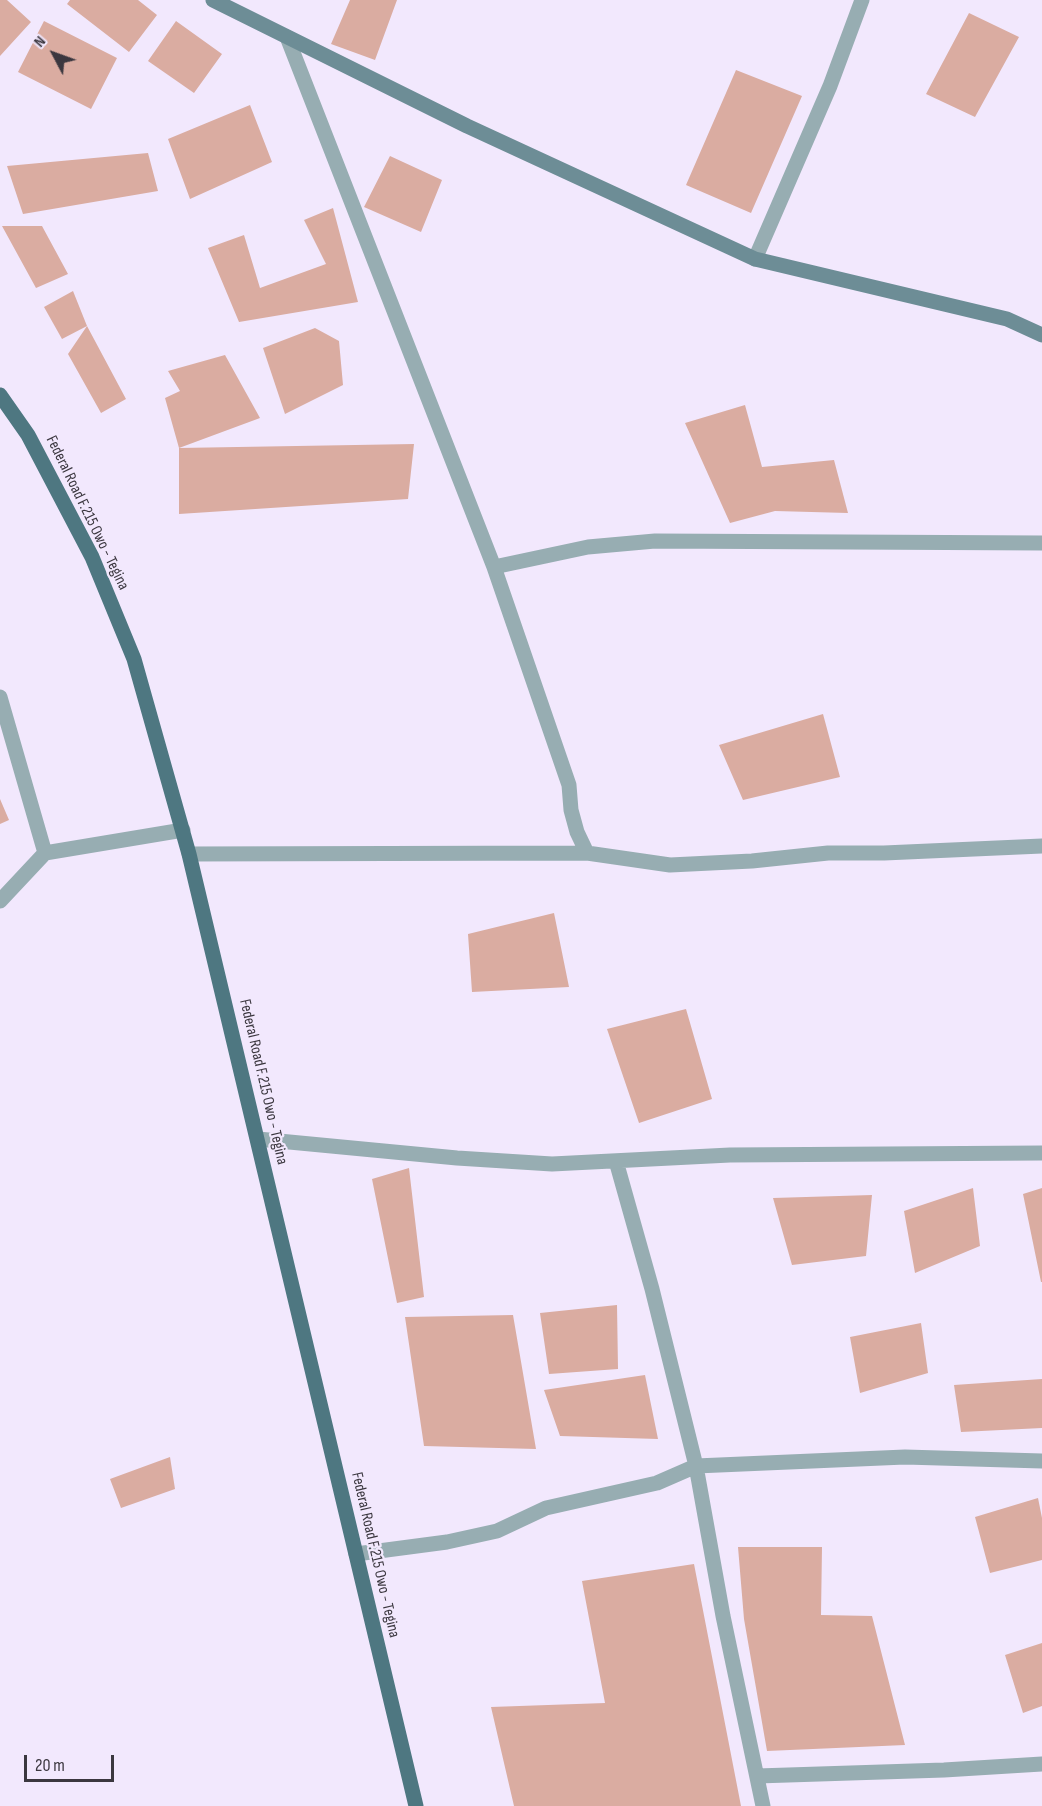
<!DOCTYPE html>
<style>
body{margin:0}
#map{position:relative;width:1042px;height:1806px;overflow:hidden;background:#f2e8fd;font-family:"Sofia Sans Condensed",sans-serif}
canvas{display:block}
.north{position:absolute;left:24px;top:24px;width:60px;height:60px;-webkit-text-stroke:4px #f2e8fd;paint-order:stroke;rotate:311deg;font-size:16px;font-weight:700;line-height:24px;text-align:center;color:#3b373f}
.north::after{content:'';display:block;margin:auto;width:21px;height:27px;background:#3b373f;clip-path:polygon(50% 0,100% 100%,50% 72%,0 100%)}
.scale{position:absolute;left:24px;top:1755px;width:90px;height:27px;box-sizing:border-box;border:3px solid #3b373f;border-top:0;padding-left:8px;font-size:18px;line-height:21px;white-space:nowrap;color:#3b373f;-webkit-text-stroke:4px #f2e8fd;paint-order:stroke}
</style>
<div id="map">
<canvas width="1042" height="1806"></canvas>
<div class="north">N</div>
<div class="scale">20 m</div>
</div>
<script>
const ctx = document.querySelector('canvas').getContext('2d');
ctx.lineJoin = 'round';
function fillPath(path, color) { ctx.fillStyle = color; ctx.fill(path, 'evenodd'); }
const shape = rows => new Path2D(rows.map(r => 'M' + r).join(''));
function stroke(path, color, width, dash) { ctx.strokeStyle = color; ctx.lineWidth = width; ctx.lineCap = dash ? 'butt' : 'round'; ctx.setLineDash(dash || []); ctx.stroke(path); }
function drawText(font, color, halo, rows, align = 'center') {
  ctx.font = font + ' "Sofia Sans Condensed",sans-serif'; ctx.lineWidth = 4.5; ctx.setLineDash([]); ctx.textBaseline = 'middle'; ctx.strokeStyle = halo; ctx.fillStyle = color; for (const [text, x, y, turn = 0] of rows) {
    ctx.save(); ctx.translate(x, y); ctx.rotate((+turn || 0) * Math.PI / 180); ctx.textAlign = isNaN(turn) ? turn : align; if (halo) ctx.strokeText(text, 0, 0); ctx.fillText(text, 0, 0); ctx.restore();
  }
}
fillPath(shape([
 [0,0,7,0,31,22,0,56],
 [70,0,138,0,157,15,129,52,67,4],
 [350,0,397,0,375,60,331,44],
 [969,13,1019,37,975,117,926,94],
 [44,21,117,58,91,109,18,72],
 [176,21,222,54,194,93,148,61],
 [736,70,802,96,751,213,686,185],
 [250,105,272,162,190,199,168,139],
 [148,153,158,191,23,214,7,166],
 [390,156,442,180,421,232,364,207],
 [333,208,358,302,239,322,208,248,244,235,260,288,326,264,304,220],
 [2,226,42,226,68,274,36,288],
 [73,291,87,326,62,339,44,307],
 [87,326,126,399,101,413,68,354],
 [315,328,339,341,343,385,285,414,263,348],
 [225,355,260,418,179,448,165,398,180,391,168,371],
 [745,405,762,467,834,460,848,513,775,511,730,523,685,423],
 [414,444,408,499,179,514,179,448],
 [823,714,840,777,743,800,719,745],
 [0,799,9,820,0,824],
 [554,913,569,987,472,992,468,934],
 [686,1009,712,1099,639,1123,607,1029],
 [409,1168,424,1297,397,1303,372,1179],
 [973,1188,980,1246,915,1273,904,1211],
 [1042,1188,1042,1282,1041,1282,1023,1194],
 [872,1195,866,1256,792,1265,773,1198],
 [617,1305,618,1369,549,1374,540,1313],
 [513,1315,536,1449,424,1446,405,1317],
 [921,1323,928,1373,860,1393,850,1337],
 [645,1375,658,1439,560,1436,544,1390],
 [1042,1379,1042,1428,961,1432,954,1385],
 [170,1457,175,1489,121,1508,110,1479],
 [1038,1498,1042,1518,1042,1560,990,1573,975,1517],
 [738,1547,822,1547,821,1615,872,1616,905,1745,767,1751,744,1619],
 [694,1564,741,1806,514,1806,491,1707,605,1703,582,1581],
 [1042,1643,1042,1706,1023,1713,1005,1655]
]), '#daaca1');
stroke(shape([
 [287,37,494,567],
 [755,259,830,86,862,0],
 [0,697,45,853,183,830],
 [587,853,577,832,571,810,569,785,494,567,588,547,655,541,1042,543],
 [189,854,587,853,670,865,752,861,828,853,884,853,1042,846],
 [0,901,45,853],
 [258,1139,457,1158,552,1164,730,1155,1042,1153],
 [616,1161,652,1289,696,1466,723,1616,763,1806],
 [356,1554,447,1542,497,1531,546,1508,657,1483,696,1466,905,1457,1042,1461],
 [757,1776,944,1770,1042,1764]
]), '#97adb2', 15);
stroke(shape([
 [213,0,467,126,755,259,1007,319,1042,335]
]), '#6d8d96', 15);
stroke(shape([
 [0,395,28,435,92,557,134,659,189,854,416,1806]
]), '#4e7781', 15);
drawText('16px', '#3b373f', '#f2e8fd', [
 ["Federal Road F.215 Owo - Tegina",87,513,64],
 ["Federal Road F.215 Owo - Tegina",263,1082,77],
 ["Federal Road F.215 Owo - Tegina",375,1555,77]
]);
</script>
